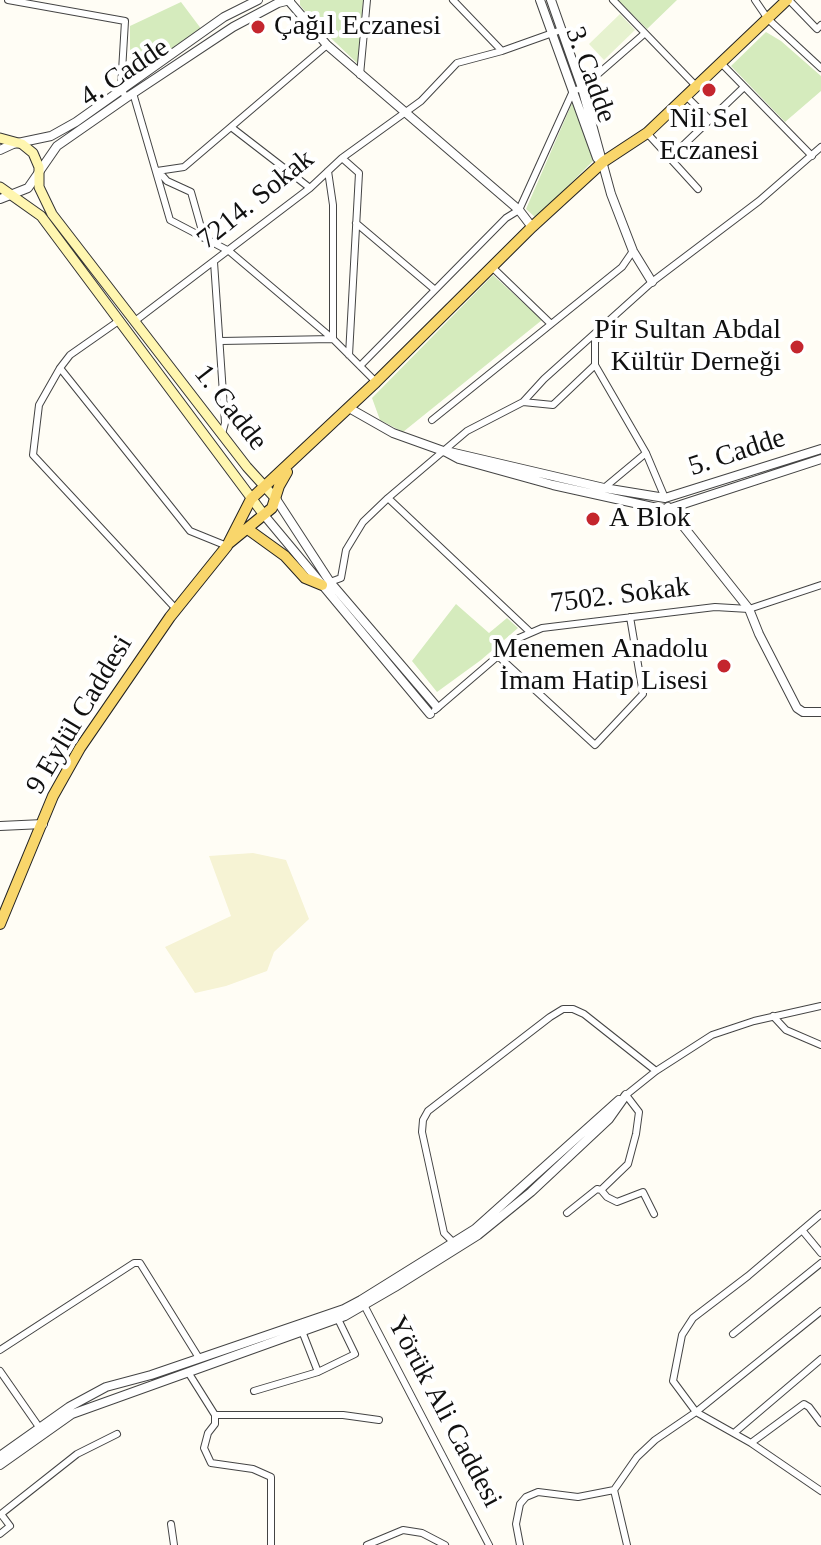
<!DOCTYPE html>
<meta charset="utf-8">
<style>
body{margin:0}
canvas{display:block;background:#fffdf5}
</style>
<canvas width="821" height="1545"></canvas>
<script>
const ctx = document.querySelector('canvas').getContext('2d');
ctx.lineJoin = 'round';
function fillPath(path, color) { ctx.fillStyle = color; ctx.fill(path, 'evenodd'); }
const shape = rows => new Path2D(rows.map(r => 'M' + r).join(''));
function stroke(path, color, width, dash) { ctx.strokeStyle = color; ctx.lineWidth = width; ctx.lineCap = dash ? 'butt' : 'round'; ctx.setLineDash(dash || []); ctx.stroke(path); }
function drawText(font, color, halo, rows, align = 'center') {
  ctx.font = font + ' Georgia,serif'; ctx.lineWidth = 8; ctx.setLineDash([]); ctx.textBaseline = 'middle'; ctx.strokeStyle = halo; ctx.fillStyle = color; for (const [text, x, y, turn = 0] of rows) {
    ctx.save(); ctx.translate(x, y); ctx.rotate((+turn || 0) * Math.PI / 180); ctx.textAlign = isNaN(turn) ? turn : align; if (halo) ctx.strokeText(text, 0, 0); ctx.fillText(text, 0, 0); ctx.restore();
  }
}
fillPath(shape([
 [253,853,286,860,309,919,274,952,267,971,226,986,195,993,165,947,231,916,209,856]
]), '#f6f3d4');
fillPath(shape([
 [300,0,363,0,358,64,312,20,300,5],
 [618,0,677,0,647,29],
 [181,2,202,30,130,76,130,26],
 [766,32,781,41,821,76,821,91,785,122,731,66],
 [573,101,593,161,536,218,526,209],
 [493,275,542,320,403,432,380,420,372,398],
 [456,604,489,633,507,618,518,628,481,660,437,692,412,661]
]), '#d5ebbd');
fillPath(shape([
 [620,14,635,30,604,60,589,44]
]), '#e6f2cf');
const minor = shape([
 [8,0,125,21,121,88,126,98],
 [453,0,502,51,561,30],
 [613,0,696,86],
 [755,0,768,19,821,68],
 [789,0,817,29,821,25],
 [721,63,812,156],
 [360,75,367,0],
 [133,93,170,220,229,251,333,339,376,382],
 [686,96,710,120],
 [231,127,310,188],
 [647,133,698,189],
 [342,158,359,173,349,355],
 [670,158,744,87],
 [157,171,184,167,327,45],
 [160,173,167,181,191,192,204,238],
 [356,223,434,289],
 [214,262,225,423,222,434],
 [492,267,551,324],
 [120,320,70,355,60,368,39,405,33,455,176,609],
 [135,321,310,188,342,158,421,101,457,63,502,51],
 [599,332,595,342,595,365,646,453,665,498],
 [221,341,333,339,333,205,328,171],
 [360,366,506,218,519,210,573,91,582,88,644,34],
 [60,368,190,531,227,546],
 [523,402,553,405,595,365],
 [432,420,622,267,633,251],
 [604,488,646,453],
 [388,498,530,632],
 [330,582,341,578,346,550,363,522,388,498,467,431,523,402,544,379,652,282,759,201,821,147],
 [497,655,595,745,643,694,630,617],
 [435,710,519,638,542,628,715,607,749,609,821,585],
 [773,1016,786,1030,821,1045],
 [567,1213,597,1189,601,1190],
 [654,1214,643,1192,617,1202,607,1197,601,1190,628,1164,636,1134,639,1112,626,1095,656,1071,712,1035,754,1021,821,1006],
 [821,1214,748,1276,693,1318,682,1335,673,1381,696,1412,751,1443,821,1491],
 [802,1230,821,1253],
 [454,1243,444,1233,422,1132,423,1120,428,1111,550,1017,563,1009,573,1009,584,1014,656,1071],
 [363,1303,489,1545],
 [302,1331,318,1372],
 [733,1334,821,1263],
 [0,1350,134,1263,140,1263,199,1358],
 [0,1371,39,1427],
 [188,1372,215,1415,215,1424,208,1433,204,1448,211,1463,253,1469,271,1477,271,1545],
 [254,1391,318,1372,355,1354,338,1319],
 [215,1415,343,1415,379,1420],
 [734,1433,821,1359],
 [751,1443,804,1404,809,1407,821,1423],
 [614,1490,627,1545],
 [171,1524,174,1545],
 [0,1534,10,1526,1,1514,77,1454,117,1434],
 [367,1545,403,1530,422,1533,445,1545],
 [520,1545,516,1524,520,1504,526,1497,538,1492,578,1497,614,1490,637,1457,655,1440,696,1412,821,1311]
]);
const tertiary = shape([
 [288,0,327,45,519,210,532,227],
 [540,0,597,158,602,161],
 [551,0,582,88,611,194,633,251,652,282],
 [0,150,13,144,51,136,76,122,224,17,258,0],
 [0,199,28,188,57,146,126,98,233,27,278,3,290,0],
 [349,408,393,433,446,452,459,459,553,485,657,508,668,509,821,459],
 [450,452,604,488,665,498,821,449],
 [276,499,330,582,437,707],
 [668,507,749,609,759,634,797,708,803,712,821,712],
 [264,515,430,714],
 [0,826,43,824],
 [0,1456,69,1407,106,1387,151,1375,344,1309,361,1300,475,1229,619,1100],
 [0,1465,72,1414,345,1316,395,1287,478,1235,531,1192,609,1119,626,1095]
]);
const secondary = shape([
 [0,138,22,144,33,153,39,167,39,187,52,214,247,467,276,499],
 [0,187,41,216,264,515]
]);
const primary = shape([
 [249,530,285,556,305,578,322,585],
 [228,544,272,508,279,486,287,472],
 [0,924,53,796,80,748,170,617,227,546,251,499,376,382,532,227,603,162,647,133,787,0]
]);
stroke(minor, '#444', 8);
stroke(tertiary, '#444', 10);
stroke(secondary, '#333', 11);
stroke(primary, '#222', 12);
stroke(minor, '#fff', 6);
stroke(tertiary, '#fff', 8);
stroke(secondary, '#fff6b0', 9);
stroke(primary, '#f9d66b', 10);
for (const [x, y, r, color] of [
 [258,27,8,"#c4262e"],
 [709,90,8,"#c4262e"],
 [797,347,8,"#c4262e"],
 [593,519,8,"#c4262e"],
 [724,666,8,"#c4262e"]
]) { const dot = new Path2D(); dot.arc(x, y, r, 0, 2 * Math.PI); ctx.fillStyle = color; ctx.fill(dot); stroke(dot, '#fff', 3); }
drawText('28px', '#111', '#fff', [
 ["Çağıl Eczanesi",274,27],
 ["Nil Sel",709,120,"center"],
 ["Eczanesi",709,152,"center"],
 ["Pir Sultan Abdal",781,331,"right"],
 ["Kültür Derneği",781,363,"right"],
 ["A Blok",609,519],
 ["Menemen Anadolu",708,650,"right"],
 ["İmam Hatip Lisesi",708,682,"right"]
], 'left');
drawText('28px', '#111', '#fff', [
 ["4. Cadde",125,73,-34],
 ["3. Cadde",590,75,70],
 ["7214. Sokak",256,200,-39],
 ["1. Cadde",230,408,52],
 ["5. Cadde",737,453,-18],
 ["7502. Sokak",620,596,-7],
 ["9 Eylül Caddesi",80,715,-59],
 ["Yörük Ali Caddesi",444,1412,62]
]);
</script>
